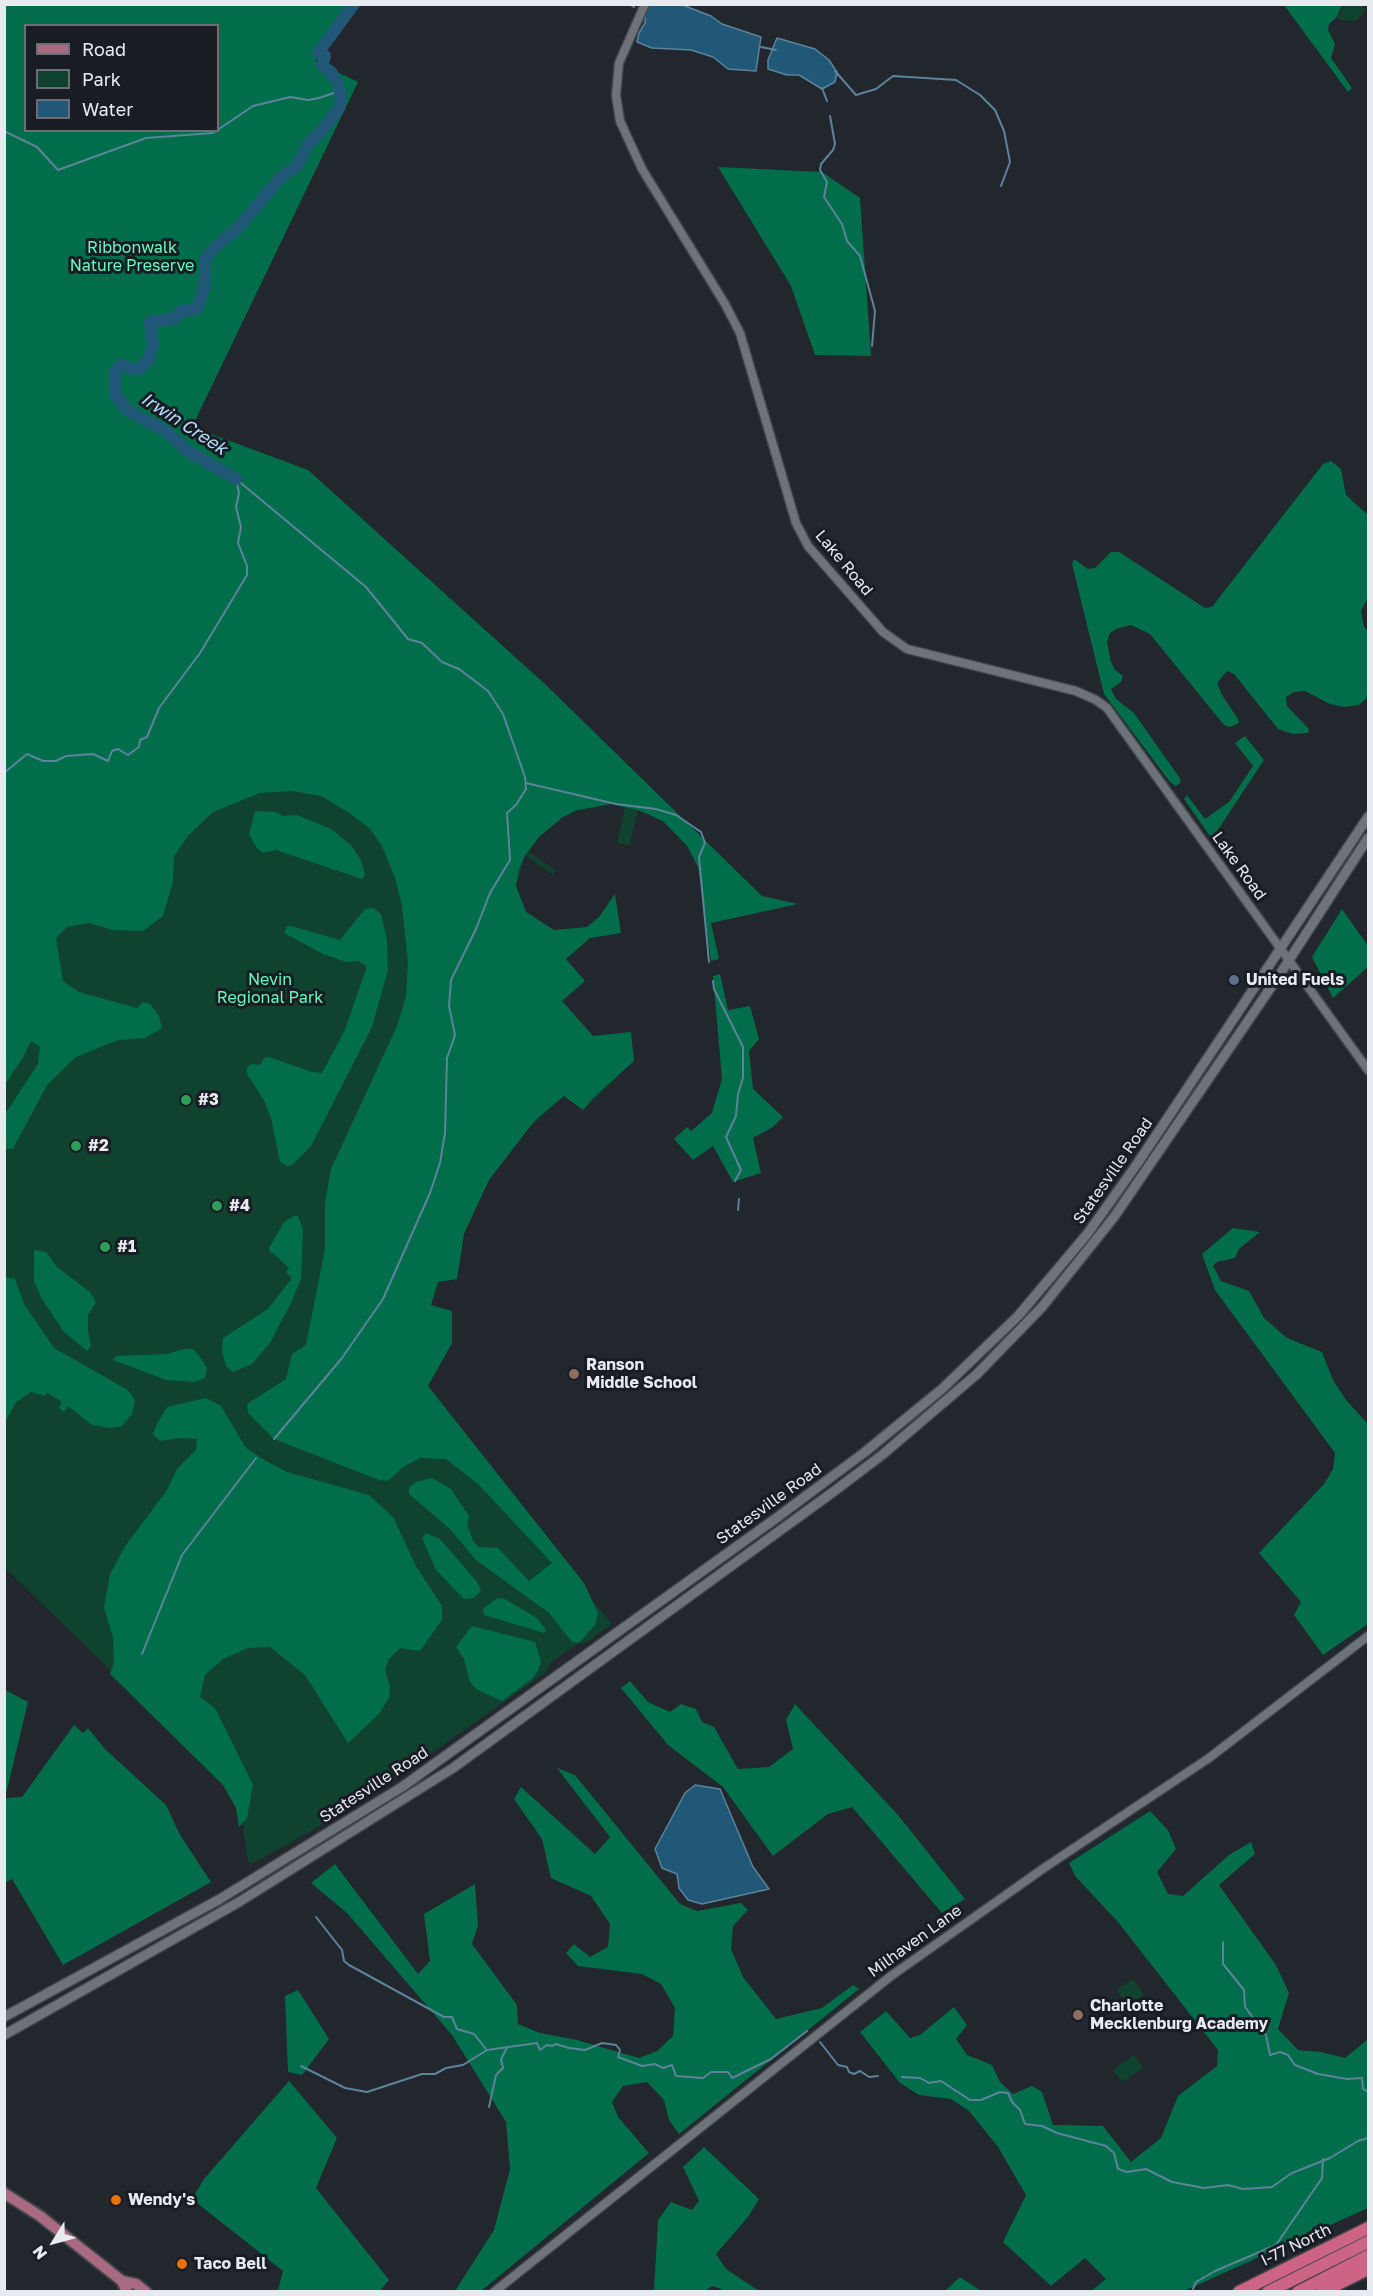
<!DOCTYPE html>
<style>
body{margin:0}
#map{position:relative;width:1373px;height:2296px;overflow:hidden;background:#22262d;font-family:"Golos Text",sans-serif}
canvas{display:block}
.frame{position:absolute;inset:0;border:6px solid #e7eaee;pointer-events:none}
.legend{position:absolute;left:24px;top:24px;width:195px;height:108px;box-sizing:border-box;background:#191c23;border:2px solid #6b6e74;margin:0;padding:8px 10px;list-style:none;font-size:18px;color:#e7eaee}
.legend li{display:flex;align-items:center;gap:12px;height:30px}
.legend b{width:30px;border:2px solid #6b6e74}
.north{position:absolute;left:24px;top:2212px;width:60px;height:60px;-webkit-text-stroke:4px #191c23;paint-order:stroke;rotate:233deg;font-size:16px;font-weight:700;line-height:24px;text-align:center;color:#e7eaee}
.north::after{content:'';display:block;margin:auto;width:21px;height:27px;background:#e7eaee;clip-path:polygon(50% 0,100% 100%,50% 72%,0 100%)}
</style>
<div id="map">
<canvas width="1373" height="2296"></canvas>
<div class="frame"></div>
<ul class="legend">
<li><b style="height:8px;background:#a86a81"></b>Road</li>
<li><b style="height:16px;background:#10432f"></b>Park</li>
<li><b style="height:16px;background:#215877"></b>Water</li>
</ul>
<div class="north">N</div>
</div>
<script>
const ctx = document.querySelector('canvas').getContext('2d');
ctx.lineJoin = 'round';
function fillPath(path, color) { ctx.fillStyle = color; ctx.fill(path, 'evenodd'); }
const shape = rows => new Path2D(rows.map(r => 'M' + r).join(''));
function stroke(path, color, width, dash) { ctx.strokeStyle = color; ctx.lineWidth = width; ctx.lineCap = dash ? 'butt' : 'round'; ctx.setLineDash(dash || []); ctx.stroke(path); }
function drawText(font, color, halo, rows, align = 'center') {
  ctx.font = font + ' "Golos Text",sans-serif'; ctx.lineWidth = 6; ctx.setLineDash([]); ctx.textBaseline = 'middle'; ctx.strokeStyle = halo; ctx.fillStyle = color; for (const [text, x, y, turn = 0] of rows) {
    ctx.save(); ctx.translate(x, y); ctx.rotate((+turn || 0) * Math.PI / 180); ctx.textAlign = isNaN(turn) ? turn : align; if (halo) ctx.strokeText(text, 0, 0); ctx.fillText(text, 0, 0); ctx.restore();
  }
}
fillPath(shape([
 [5,5,354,5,328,37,318,53,316,62,358,82,192,427,308,470,546,685,691,827,680,837,663,821,638,810,629,845,617,843,625,807,611,804,577,811,563,817,539,837,529,852,555,870,553,875,525,855,516,886,526,912,534,917,552,1000,618,1076,583,1110,564,1096,537,1121,325,1278,612,1624,587,1642,579,1643,550,1663,545,1673,405,1772,327,1822,254,1863,248,1862,240,1808,227,1783,5,1568],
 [26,26,218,26,218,130,26,130],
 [1344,5,1361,5,1365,11,1356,21,1340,20,1338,18],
 [1133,1979,1144,1995,1138,1999,1141,2003,1132,2009,1116,1990],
 [1134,2055,1143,2068,1122,2082,1113,2070]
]), '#10432f');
fillPath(shape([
 [5,4,354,5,328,37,318,53,316,62,358,82,192,427,308,470,546,685,762,896,798,904,711,923,719,959,711,961,698,867,687,846,663,821,638,810,611,804,577,810,563,817,539,837,525,855,519,869,516,886,526,912,554,930,587,927,599,917,615,894,621,933,590,938,566,959,585,981,562,1001,593,1036,631,1032,634,1061,594,1097,583,1110,564,1096,536,1119,489,1180,464,1234,457,1279,438,1282,431,1305,452,1311,452,1343,428,1386,584,1583,598,1613,595,1625,579,1643,572,1642,549,1613,476,1560,449,1528,409,1494,409,1488,416,1482,432,1478,451,1489,469,1516,467,1524,473,1541,478,1547,498,1548,529,1581,552,1563,478,1484,446,1459,420,1458,403,1467,388,1481,379,1480,274,1439,248,1413,247,1404,286,1379,292,1354,306,1345,325,1249,325,1203,331,1169,397,1026,406,996,408,962,402,906,395,878,381,844,369,828,348,812,321,796,292,791,260,793,213,812,188,836,174,856,173,882,163,916,143,931,113,930,89,923,67,927,56,938,63,981,79,992,137,1008,143,1002,150,1004,159,1016,162,1028,145,1038,118,1040,76,1057,47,1085,13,1149,5,1149,5,1114,38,1064,40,1047,31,1041,24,1056,5,1084],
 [26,26,218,26,218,130,26,130],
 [1284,5,1342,5,1337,17,1329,24,1328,30,1335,44,1331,58,1352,88,1348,92],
 [718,167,822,172,860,198,871,356,815,355,791,286],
 [1331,461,1341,469,1346,495,1368,515,1368,597,1361,611,1364,627,1368,631,1367,698,1359,705,1344,707,1330,704,1305,691,1294,692,1286,697,1287,706,1309,729,1308,733,1293,734,1278,729,1234,674,1227,671,1217,683,1222,695,1238,719,1239,723,1230,727,1224,725,1150,634,1131,625,1116,629,1110,633,1107,642,1111,662,1115,670,1123,676,1121,682,1111,689,1116,699,1134,713,1179,777,1181,782,1176,786,1170,782,1104,694,1072,564,1074,559,1088,569,1095,568,1111,552,1119,552,1205,608,1212,607,1323,464],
 [1245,736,1264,760,1212,839,1184,799,1187,795,1205,819,1229,802,1253,766,1235,743],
 [255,811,275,812,283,816,297,815,331,829,351,845,361,860,365,875,362,879,276,850,263,853,256,847,249,834],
 [373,908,381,914,387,940,388,970,372,1027,311,1146,292,1165,287,1166,280,1162,271,1118,264,1100,247,1074,247,1068,251,1064,260,1065,264,1058,269,1057,312,1072,322,1073,345,1030,367,966,358,961,346,962,323,954,284,933,287,926,291,926,340,940,365,909],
 [1342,909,1368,946,1368,967,1333,998,1312,957],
 [720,974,728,1010,750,1006,759,1039,749,1051,753,1089,783,1117,773,1127,753,1138,761,1173,733,1182,713,1146,693,1160,674,1139,687,1127,691,1131,712,1113,722,1079,713,976],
 [294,1216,298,1216,303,1230,301,1279,291,1303,270,1343,252,1364,233,1372,226,1366,222,1352,223,1338,268,1309,292,1278,286,1272,289,1268,273,1253,271,1254,269,1248,284,1222],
 [1233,1228,1260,1232,1239,1249,1235,1258,1217,1262,1213,1266,1221,1281,1249,1291,1264,1318,1287,1338,1322,1352,1333,1380,1346,1400,1368,1424,1368,1624,1323,1655,1294,1615,1301,1602,1259,1553,1324,1484,1333,1469,1335,1453,1215,1290,1202,1254],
 [34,1250,46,1252,57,1267,90,1292,96,1302,88,1315,88,1330,91,1346,87,1351,64,1332,42,1299,34,1281],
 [5,1277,15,1279,24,1304,54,1348,128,1390,135,1400,132,1414,122,1426,110,1428,92,1425,68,1406,64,1412,59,1408,62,1402,47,1393,45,1396,31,1392,16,1402,5,1422],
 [184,1349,193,1349,200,1357,207,1368,205,1378,194,1382,166,1380,113,1360,116,1356,167,1354],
 [206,1398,221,1406,246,1448,266,1461,287,1472,369,1495,393,1517,416,1566,442,1606,442,1620,420,1651,400,1648,389,1659,385,1670,390,1687,389,1698,379,1714,348,1743,305,1675,270,1647,248,1648,223,1659,205,1675,200,1697,215,1708,253,1785,247,1818,239,1827,236,1808,223,1785,110,1674,114,1663,113,1638,104,1607,110,1574,126,1545,167,1490,177,1469,196,1450,197,1439,181,1438,160,1441,153,1434,157,1424,167,1407],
 [426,1533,440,1539,478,1583,481,1591,474,1598,464,1599,436,1570,422,1538],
 [503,1598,537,1618,546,1630,544,1633,484,1615,483,1609,496,1599],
 [472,1626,535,1642,541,1661,538,1670,533,1678,502,1701,476,1689,470,1682,464,1659,456,1647],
 [630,1681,648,1702,670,1712,681,1704,696,1709,702,1722,714,1727,738,1769,769,1767,793,1749,786,1720,795,1704,898,1815,965,1899,942,1913,852,1807,828,1814,773,1856,723,1787,668,1745,621,1688],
 [5,1690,28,1702,5,1798,22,1797,74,1725,83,1733,88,1728,105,1749,166,1805,180,1835,211,1882,63,1965,12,1879,5,1883],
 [557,1768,575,1775,680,1904,697,1911,741,1903,748,1910,733,1926,731,1949,743,1977,776,2019,822,2008,853,1985,859,1989,679,2134,669,2120,664,2100,647,2082,623,2086,612,2102,618,2117,649,2153,481,2291,455,2291,494,2230,510,2169,506,2122,452,2035,347,1913,311,1883,335,1864,418,1974,430,1961,424,1914,475,1884,478,1925,472,1944,517,2005,518,2024,540,2033,577,2040,639,2058,657,2051,673,2036,675,2008,661,1984,642,1974,578,1966,566,1953,574,1944,590,1957,608,1947,610,1924,591,1896,551,1878,542,1839,514,1799,521,1787,595,1854,610,1837],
 [1150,1811,1168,1830,1176,1849,1157,1872,1168,1894,1183,1896,1229,1855,1251,1842,1255,1854,1219,1885,1276,1965,1289,1993,1278,2029,1298,2050,1321,2052,1345,2058,1367,2040,1368,2034,1368,2208,1184,2291,1091,2291,1106,2279,1085,2258,1051,2286,1003,2242,1026,2195,998,2147,969,2111,951,2099,919,2095,900,2083,860,2032,886,2011,910,2038,920,2035,954,2007,967,2025,956,2039,967,2055,992,2065,1000,2082,1013,2094,1032,2086,1042,2092,1053,2125,1103,2126,1131,2162,1161,2138,1178,2096,1217,2066,1218,2050,1118,1922,1075,1876,1069,1863],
 [298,1990,329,2039,302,2075,288,2072,285,1996],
 [289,2081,337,2138,316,2188,389,2280,380,2291,278,2291,283,2271,192,2199,204,2179],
 [704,2147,759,2199,748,2217,716,2254,726,2269,759,2291,727,2291,712,2286,705,2291,654,2291,658,2220,671,2202,692,2210,699,2201,683,2167],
 [960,2277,981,2291,945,2291]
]), '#026d4b');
const water = shape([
 [680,4,711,16,722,24,761,37,756,71,728,69,713,57,691,50,652,48,637,42,639,33,645,23,645,11,648,5,680,4],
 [777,38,815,49,829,60,837,72,835,82,822,89,799,75,787,75,768,69,768,60,777,38],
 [695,1785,720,1789,753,1867,769,1889,702,1904,688,1900,679,1888,677,1874,662,1868,655,1849,685,1793,695,1785]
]);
fillPath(water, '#215877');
stroke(water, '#5c849b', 1.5);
stroke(shape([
 [629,4,634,7],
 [761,47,776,50],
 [835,71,856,95,876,89,893,76,956,80,980,95,995,110,1004,131,1010,162,1001,186],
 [822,88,827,101],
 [830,116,835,144,833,150,821,164,820,170,827,182,824,197,842,224,847,241,860,256,875,311,872,346],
 [4,131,37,147,58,170,146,138,213,133,253,106,290,97,308,100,319,98,334,93,338,84],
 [236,479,366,587,408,639,422,643,442,662,459,669,488,691,503,714,525,777,526,789,516,805,507,813,510,860,490,893,476,929,451,980,449,1006,455,1035,447,1058,445,1133,440,1163,430,1193,383,1299,342,1358,274,1439],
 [4,773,27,754,43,761,56,761,66,756,93,754,108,761,112,751,118,749,128,755,139,747,140,740,147,737,159,708,200,653,247,575,247,566,238,543,241,527,236,507,239,493,236,479],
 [526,783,616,804,656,809,676,815,701,832,705,843,699,857,709,962],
 [713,981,714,989,743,1047,743,1078,738,1094,736,1116,726,1137,741,1170,735,1181],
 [738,1210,739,1199],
 [142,1654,182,1555,256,1458],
 [316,1917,342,1950,344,1961,349,1965,444,2017,452,2017,457,2029,474,2034,486,2049],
 [1223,1942,1223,1964,1244,1990,1245,2007,1266,2035,1270,2055,1280,2052,1288,2055,1295,2065,1318,2074,1347,2079,1362,2078,1363,2089,1368,2092],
 [820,2042,838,2065,847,2067,849,2072,854,2074,860,2071,869,2077,878,2076],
 [301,2066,345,2088,367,2092,422,2074,435,2074,446,2068,463,2065,487,2050,537,2043,540,2050,547,2045,552,2046,556,2044,569,2048,585,2050,602,2043,616,2045,620,2050,618,2057,642,2066,655,2064,663,2068,672,2065,676,2076,703,2078,711,2072,728,2072,732,2078,771,2059,807,2031],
 [902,2077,920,2078,929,2083,941,2081,970,2100,981,2100,1000,2092,1008,2093,1012,2102,1020,2110,1025,2124,1042,2126,1057,2133,1106,2146,1114,2153,1118,2169,1127,2172,1146,2169,1172,2182,1204,2188,1228,2185,1243,2189,1272,2187,1292,2173,1330,2158,1358,2141,1368,2138],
 [489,2107,496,2075,503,2068,501,2059,507,2048],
 [1193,2289,1196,2282,1215,2271,1276,2245,1322,2178,1323,2159]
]), '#5c849b', 2);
stroke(shape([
 [236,479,186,450,166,431,128,411,115,394,115,371,121,365,138,370,148,361,153,345,150,322,176,318,181,311,197,309,205,286,205,261,210,252,238,228,282,176,297,166,308,144,322,131,339,108,341,96,338,84,331,72,322,66,325,56,318,53,354,4]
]), '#215877', 12);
const tertiary = shape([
 [645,4,619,63,616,95,620,121,642,169,725,304,740,333,796,523,808,546,883,632,907,649,1076,691,1096,700,1107,708,1368,1070],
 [494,2292,891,1976,1044,1868,1209,1758,1368,1636]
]);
const secondary = shape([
 [4,2017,220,1899,402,1787,775,1519,865,1452,942,1389,1018,1316,1088,1233,1137,1164,1368,817],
 [4,2035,239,1902,453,1768,833,1492,882,1455,977,1374,1042,1307,1114,1217,1280,974,1368,838]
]);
const primary = shape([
 [4,2193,40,2216,122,2281,127,2292],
 [122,2281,136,2284,146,2292]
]);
const motorway = shape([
 [1239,2292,1368,2228],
 [1268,2292,1368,2242],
 [1298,2292,1368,2256],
 [1322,2292,1368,2269]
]);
stroke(tertiary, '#404449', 11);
stroke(secondary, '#404449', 12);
stroke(primary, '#404449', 14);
stroke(motorway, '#404449', 15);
stroke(tertiary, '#6e737b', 8);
stroke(secondary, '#6e737b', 9);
stroke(primary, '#a86a81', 10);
stroke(motorway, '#ce6485', 12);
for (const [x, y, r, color] of [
 [1234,980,6,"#5c6f8a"],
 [186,1100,6,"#2e9e5b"],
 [76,1146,6,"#2e9e5b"],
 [217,1206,6,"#2e9e5b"],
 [105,1247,6,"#2e9e5b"],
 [574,1374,6,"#8d6e63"],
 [1078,2015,6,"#8d6e63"],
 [116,2200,6,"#e8710a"],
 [182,2264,6,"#e8710a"]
]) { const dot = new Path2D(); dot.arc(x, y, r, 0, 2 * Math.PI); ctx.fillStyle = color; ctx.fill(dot); stroke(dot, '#191c23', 2); }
drawText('16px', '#64fdbf', '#191c23', [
 ["Ribbonwalk",132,248],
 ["Nature Preserve",132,266],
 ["Nevin",270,980],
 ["Regional Park",270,998]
]);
drawText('16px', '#e7eaee', '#191c23', [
 ["Lake Road",844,563,50],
 ["Lake Road",1239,866,54],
 ["Statesville Road",1113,1171,-55],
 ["Statesville Road",769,1504,-36],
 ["Statesville Road",374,1785,-33],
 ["Milhaven Lane",915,1941,-36],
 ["I-77 North",1296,2245,-26]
]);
drawText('bold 16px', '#e7eaee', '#191c23', [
 ["United Fuels",1246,980],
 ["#3",198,1100],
 ["#2",88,1146],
 ["#4",229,1206],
 ["#1",117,1247],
 ["Ranson",586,1365],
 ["Middle School",586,1383],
 ["Charlotte",1090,2006],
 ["Mecklenburg Academy",1090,2024],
 ["Wendy's",128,2200],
 ["Taco Bell",194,2264]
], 'left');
drawText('italic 18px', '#b1defc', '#191c23', [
 ["Irwin Creek",184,424,33]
]);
</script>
